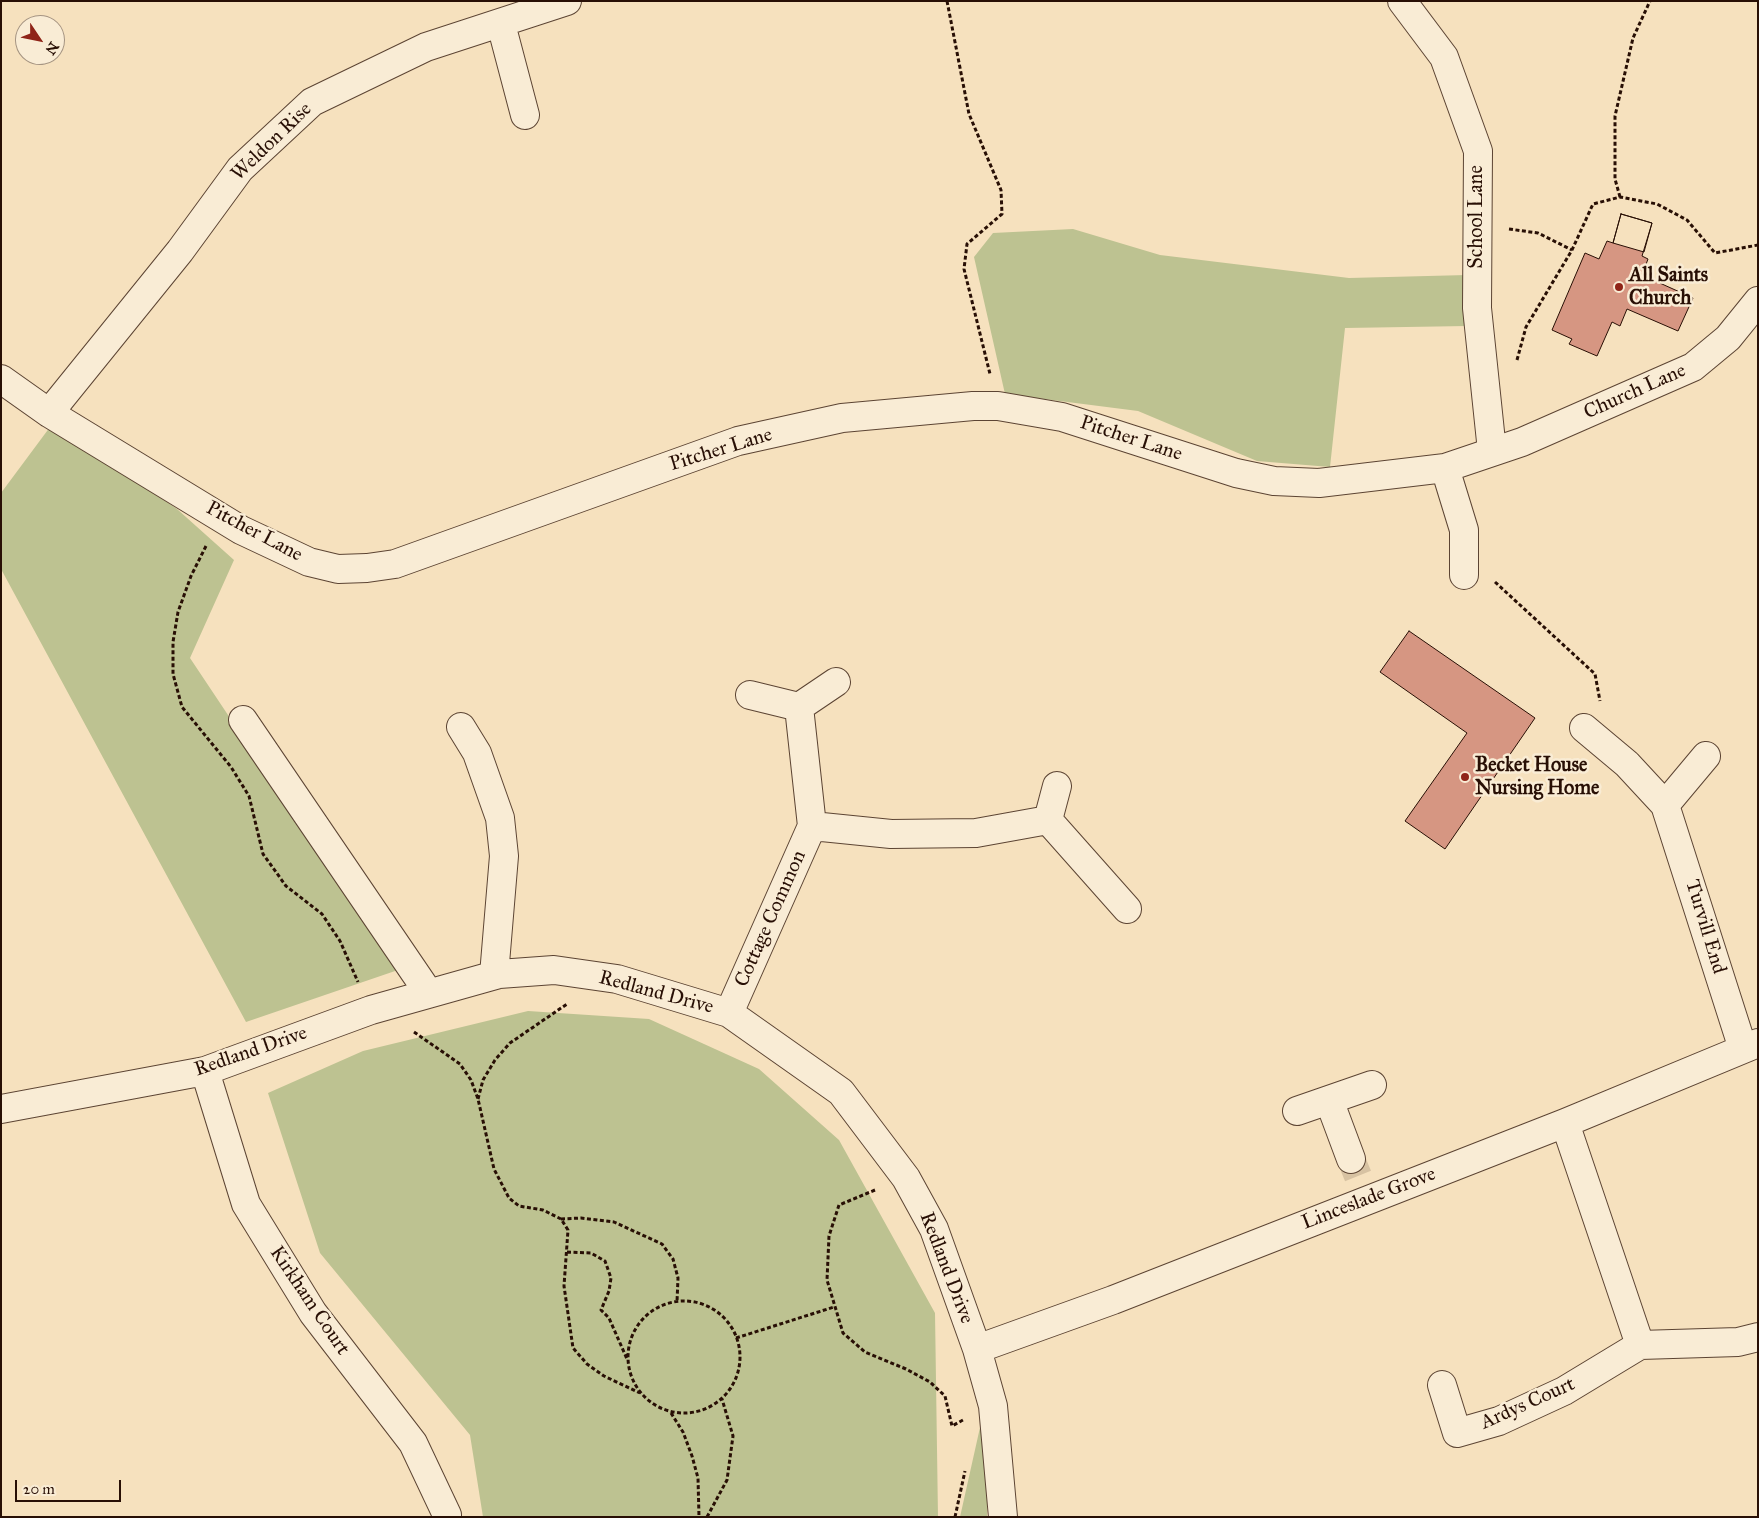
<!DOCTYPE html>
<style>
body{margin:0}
#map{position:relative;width:1759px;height:1518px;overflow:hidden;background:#f6e1be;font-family:"IM FELL Great Primer",serif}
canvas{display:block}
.frame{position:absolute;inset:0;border:2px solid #280f05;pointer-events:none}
.north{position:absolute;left:15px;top:15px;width:50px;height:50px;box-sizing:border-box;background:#f9ecd5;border:1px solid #a59482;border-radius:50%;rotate:124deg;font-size:14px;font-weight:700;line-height:20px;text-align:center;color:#280f05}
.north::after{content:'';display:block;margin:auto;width:18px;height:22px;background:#8f2418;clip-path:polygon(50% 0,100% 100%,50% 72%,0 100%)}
.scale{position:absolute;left:15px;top:1480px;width:106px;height:22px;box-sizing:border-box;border:2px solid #280f05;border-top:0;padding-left:6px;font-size:15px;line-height:18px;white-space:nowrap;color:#280f05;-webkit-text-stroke:4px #f9ecd5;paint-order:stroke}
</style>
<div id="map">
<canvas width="1759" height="1518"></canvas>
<div class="frame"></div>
<div class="north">N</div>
<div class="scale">20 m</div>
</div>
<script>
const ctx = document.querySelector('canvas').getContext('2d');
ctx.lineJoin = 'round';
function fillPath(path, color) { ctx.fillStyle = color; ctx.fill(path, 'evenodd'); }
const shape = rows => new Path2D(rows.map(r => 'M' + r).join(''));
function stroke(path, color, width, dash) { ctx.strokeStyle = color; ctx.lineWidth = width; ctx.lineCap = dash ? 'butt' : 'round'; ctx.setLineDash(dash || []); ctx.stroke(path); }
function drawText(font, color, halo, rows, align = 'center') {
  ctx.font = font + ' "IM FELL Great Primer",serif'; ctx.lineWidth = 5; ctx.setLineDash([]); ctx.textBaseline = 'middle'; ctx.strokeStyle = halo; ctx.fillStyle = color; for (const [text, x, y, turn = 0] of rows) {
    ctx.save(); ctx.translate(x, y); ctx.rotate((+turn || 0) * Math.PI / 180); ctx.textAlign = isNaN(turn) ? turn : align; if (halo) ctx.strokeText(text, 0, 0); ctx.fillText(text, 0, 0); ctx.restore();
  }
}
fillPath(shape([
 [1073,229,1160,255,1349,278,1467,275,1467,326,1345,328,1330,467,1257,461,1138,411,1005,394,974,257,993,233],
 [53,423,177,509,234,560,190,658,398,970,246,1022,1,569,1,493],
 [528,1011,649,1019,759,1069,839,1140,935,1313,938,1517,483,1517,470,1435,320,1253,268,1093,363,1051],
 [981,1423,987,1442,987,1517,960,1517]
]), '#bdc291');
const building = shape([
 [1621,214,1652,223,1642,256,1648,259,1642,275,1693,298,1678,331,1627,309,1620,326,1612,322,1597,356,1569,344,1572,339,1552,330,1585,253,1599,259,1607,241,1613,243,1621,214],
 [1621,214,1652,223,1644,252,1613,243,1621,214],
 [1409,631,1535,718,1445,849,1405,821,1467,733,1380,672,1409,631]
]);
fillPath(building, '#d69682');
stroke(building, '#280f05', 1);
stroke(shape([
 [1351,1159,1358,1176]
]), '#d7c2a2', 28, [28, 14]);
const minor = shape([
 [1402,1,1444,57,1478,151,1477,308,1492,451],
 [501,24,525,115],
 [1,379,49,413,241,530,309,562,338,569,367,568,395,564,738,441,842,418,973,406,998,406,1062,417,1236,473,1274,481,1319,483,1445,468,1522,442,1693,367,1728,338,1758,301],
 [49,413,180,251,240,169,312,102,426,47,567,1],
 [1445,468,1464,530,1464,575],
 [750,695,799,707,836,682],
 [243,720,428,992],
 [461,727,477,753,500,818,504,856,494,975],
 [1584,728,1627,764,1665,805,1743,1049],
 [1665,805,1706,756],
 [1048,820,1057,786],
 [812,826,891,834,976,833,1048,820,1127,909],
 [729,1013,812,826,799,707],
 [205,1071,246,1204,313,1313,413,1443,447,1515],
 [1329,1100,1351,1159],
 [1,1109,205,1071,371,1010,499,974,554,970,617,979,729,1013,841,1092,906,1178,934,1229,977,1349,993,1406,1003,1517],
 [1297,1111,1372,1085],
 [1640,1345,1738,1342,1758,1337],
 [977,1349,1113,1300,1565,1123,1758,1043],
 [1442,1385,1457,1433,1499,1421,1564,1391,1640,1345,1565,1123]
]);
stroke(minor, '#5c4433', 30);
stroke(shape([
 [947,1,969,114,1001,190,1002,214,967,244,964,269,990,374],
 [1620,197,1615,179,1615,116,1633,38,1650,1],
 [1509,229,1538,233,1572,250],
 [1517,360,1526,327,1572,250,1593,204,1620,197,1657,204,1687,220,1715,253,1758,245],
 [206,546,191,576,178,612,173,642,173,674,182,707,231,767,249,796,263,854,286,886,322,914,340,941,358,982],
 [1495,582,1595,674,1600,701],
 [414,1032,460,1064,471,1080,478,1099,494,1169,509,1198,519,1206,543,1210,561,1219,568,1230,564,1286,573,1348,587,1364,604,1376,640,1393],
 [478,1099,483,1080,495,1060,510,1043,567,1004],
 [875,1190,839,1205,829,1236,827,1280,843,1333,865,1352,906,1369,930,1382,945,1396,952,1426,963,1420],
 [561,1219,581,1218,614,1222,662,1244,673,1259,678,1278,677,1302],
 [567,1252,591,1253,605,1261,611,1278,609,1291,601,1310,609,1318,627,1359],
 '628 1357a56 56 0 1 1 112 0a56 56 0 1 1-112 0Z',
 [736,1338,834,1307],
 [671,1413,683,1432,692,1456,698,1478,699,1517],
 [707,1517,727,1480,733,1436,722,1399],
 [955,1517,965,1471]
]), '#280f05', 3, [4, 2.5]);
stroke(minor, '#f9ecd5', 28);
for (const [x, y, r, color] of [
 [1619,287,5,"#8f2418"],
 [1465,777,5,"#8f2418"]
]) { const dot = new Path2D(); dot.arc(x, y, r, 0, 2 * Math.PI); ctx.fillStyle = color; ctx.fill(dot); stroke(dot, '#f9ecd5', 2); }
drawText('20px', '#280f05', '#f9ecd5', [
 ["Weldon Rise",272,142,-44],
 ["School Lane",1477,217,-90],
 ["Church Lane",1635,392,-24],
 ["Pitcher Lane",1131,439,18],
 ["Pitcher Lane",721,450,-17],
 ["Pitcher Lane",254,532,28],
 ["Cottage Common",771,919,-66],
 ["Turvill End",1705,927,73],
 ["Redland Drive",656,993,15],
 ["Redland Drive",251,1052,-19],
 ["Linceslade Grove",1369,1199,-21],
 ["Redland Drive",946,1268,69],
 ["Kirkham Court",309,1301,56],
 ["Ardys Court",1528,1404,-24]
]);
drawText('bold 20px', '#280f05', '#f9ecd5', [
 ["All Saints",1629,276],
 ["Church",1629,299],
 ["Becket House",1475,766],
 ["Nursing Home",1475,789]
], 'left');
</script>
